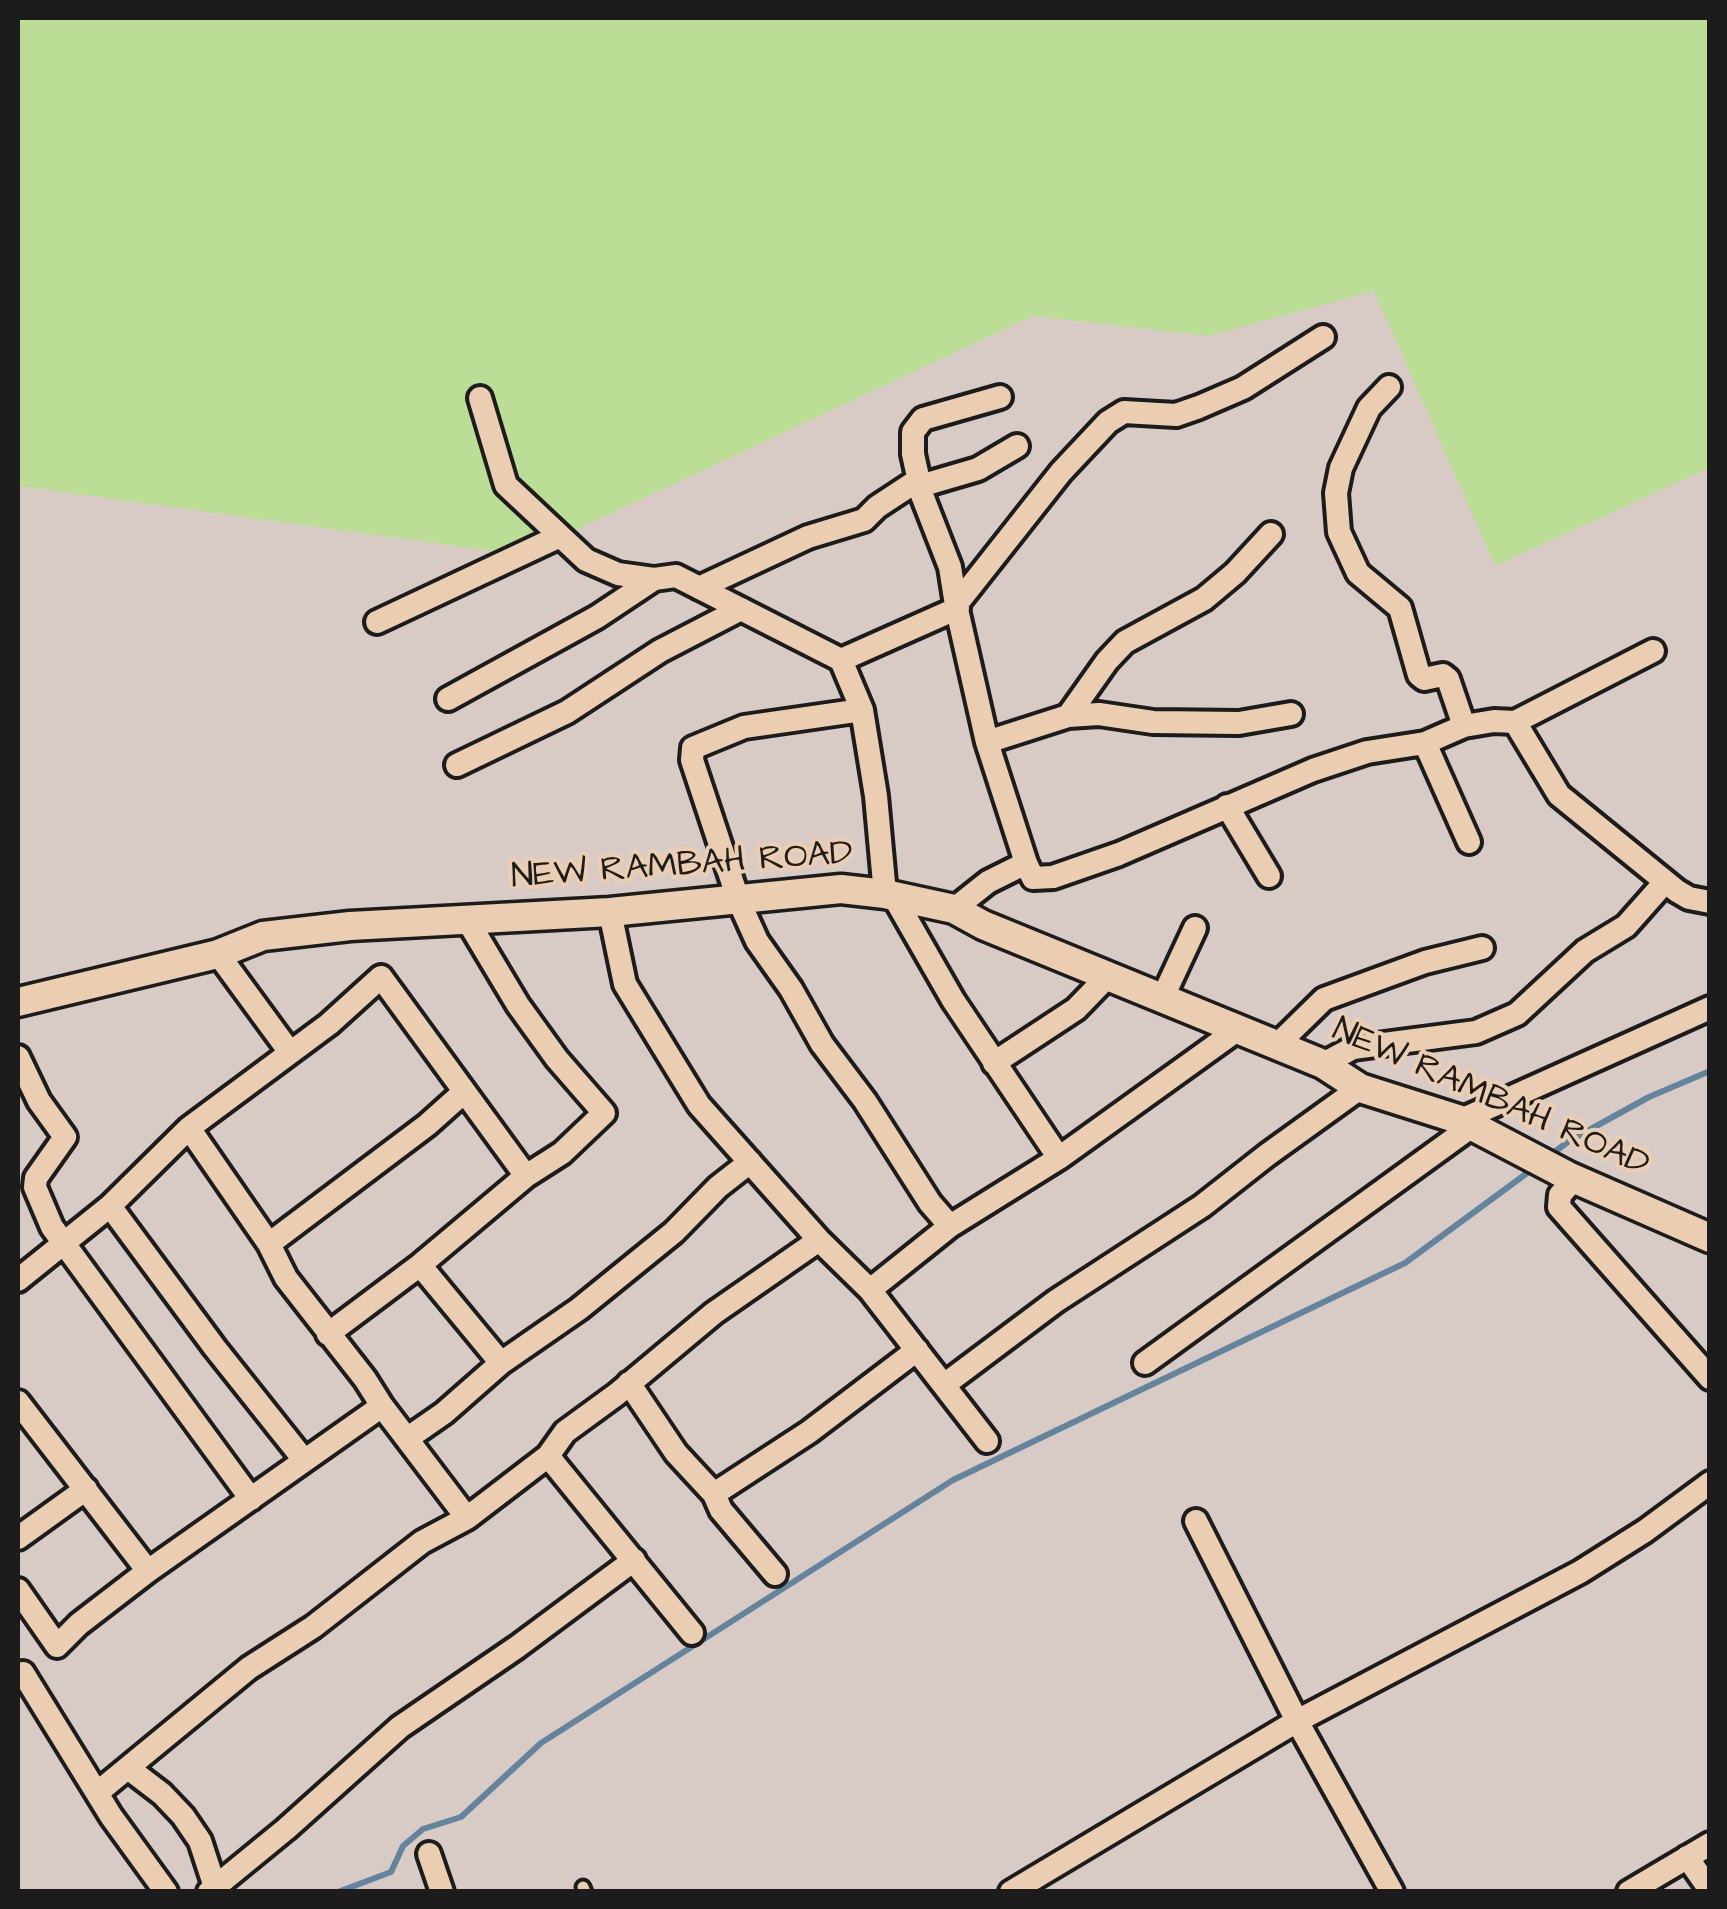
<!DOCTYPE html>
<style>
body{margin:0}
#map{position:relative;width:1727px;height:1909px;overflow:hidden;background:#d8cbc5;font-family:"Architects Daughter",sans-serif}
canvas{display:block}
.frame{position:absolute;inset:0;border:20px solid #1c1c1c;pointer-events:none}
</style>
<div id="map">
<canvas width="1727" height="1909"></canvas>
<div class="frame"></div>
</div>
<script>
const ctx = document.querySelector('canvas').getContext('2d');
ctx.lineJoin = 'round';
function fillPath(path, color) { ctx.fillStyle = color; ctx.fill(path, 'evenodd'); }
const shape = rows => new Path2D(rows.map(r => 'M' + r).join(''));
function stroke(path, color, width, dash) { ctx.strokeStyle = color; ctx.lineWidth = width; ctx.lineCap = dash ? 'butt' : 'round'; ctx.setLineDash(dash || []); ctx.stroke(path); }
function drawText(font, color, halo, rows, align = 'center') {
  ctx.font = font + ' "Architects Daughter",sans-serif'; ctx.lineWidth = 8; ctx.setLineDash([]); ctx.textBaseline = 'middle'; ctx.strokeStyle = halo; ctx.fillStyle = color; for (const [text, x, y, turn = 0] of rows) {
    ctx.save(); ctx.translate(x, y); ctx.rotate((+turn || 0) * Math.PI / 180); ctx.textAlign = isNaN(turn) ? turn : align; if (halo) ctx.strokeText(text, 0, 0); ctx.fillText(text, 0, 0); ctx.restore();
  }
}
fillPath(shape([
 [18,18,1709,18,1709,468,1495,566,1374,291,1209,336,1033,316,522,555,18,486]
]), '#bbdd96');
stroke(shape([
 [1548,1157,1569,1141,1649,1097,1710,1071],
 [338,1892,391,1872,403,1846,423,1829,461,1817,541,1743,953,1480,1405,1263,1534,1168]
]), '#63849c', 6);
const service = shape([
 [583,1887,585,1892]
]);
const minor = shape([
 [1389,387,1369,408,1341,468,1336,493,1339,532,1358,573,1400,608,1419,675,1424,679,1443,675,1448,679,1464,726],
 [480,398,506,485,586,560,618,574,654,579,676,576,841,660,862,710,876,796,885,894],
 [920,486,978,469,1017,446],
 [699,588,808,537,864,520,877,507,918,480],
 [956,605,950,567,922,495,913,454,913,432,923,419,1000,397],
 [377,622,558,537],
 [841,660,958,608],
 [448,699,597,617,654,579],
 [862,710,744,727,693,748,692,760,738,899,757,941,791,989,822,1044,865,1101,930,1203,950,1226],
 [1068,716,1107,661,1125,642,1204,599,1235,573,1271,534],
 [1515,722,1653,651],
 [987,742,1068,716,1099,714,1153,722,1239,723,1291,714],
 [1425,743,1469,842],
 [457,765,567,712,660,651,741,609],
 [1227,806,1269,876],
 [1026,863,1033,878,1053,877,1119,854,1313,770,1367,752,1425,743,1464,726,1494,721,1515,722,1559,795,1677,891,1689,898,1710,902],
 [894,897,953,1000,1059,1158],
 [954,909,988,882,1026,863,987,742,956,605,1061,472,1108,422,1124,412,1176,415,1199,407,1243,388,1323,337],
 [610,912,625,984,699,1105,819,1240,870,1290,950,1226,1059,1158,1237,1030],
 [218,954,289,1051],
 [1162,999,1195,928],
 [1276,1046,1324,999,1425,962,1482,948],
 [18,1057,39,1101,65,1137,36,1178,35,1187,52,1227,251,1499],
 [994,1063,1076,1009,1108,976],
 [1323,1064,1353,1048,1476,1032,1517,1014,1585,951,1626,926,1665,882],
 [1461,1120,1710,1008],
 [189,1128,269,1244,286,1278,365,1379,382,1406],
 [1574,1179,1560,1195,1559,1207,1710,1378],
 [269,1244,427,1125,464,1092],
 [420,1265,501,1363],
 [18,1280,110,1206],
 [870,1290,987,1441],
 [328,1334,420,1265,526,1176,562,1153,604,1113,557,1059,518,1005,466,918],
 [1145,1363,1472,1126],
 [629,1383,676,1453,714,1494,721,1510,775,1574],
 [944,1385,1056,1301,1202,1206,1267,1155,1360,1088],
 [18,1402,148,1571,79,1624,57,1646,18,1590],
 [408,1438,444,1413,501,1363,579,1309,674,1232,718,1187,750,1162],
 [548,1456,692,1633],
 [304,1460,215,1348,110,1206,189,1128,329,1024,381,977,526,1176],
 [714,1494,809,1432,917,1350],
 [18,1538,86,1489],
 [148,1571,382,1406,467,1518,548,1456,565,1432,617,1394,714,1313,819,1240],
 [23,1673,111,1816,166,1892],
 [128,1768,162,1794,183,1816,200,1841,215,1887],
 [97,1793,249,1668,313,1627,422,1542,467,1518],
 [429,1854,442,1892],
 [1687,1857,1710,1890],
 [209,1892,286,1829,400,1727,517,1647,634,1560],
 [1011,1892,1297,1721,1196,1521],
 [1392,1892,1297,1721,1580,1572,1645,1531,1710,1483],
 [1629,1892,1710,1844]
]);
const tertiary = shape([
 [18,1002,218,954,263,936,350,926,610,912,841,889,885,894,954,909,983,925,1323,1064,1360,1088,1461,1120,1568,1176,1710,1238]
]);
stroke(service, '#1c1c1c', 19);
stroke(minor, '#1c1c1c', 30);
stroke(tertiary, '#1c1c1c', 35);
stroke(service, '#ebceb2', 11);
stroke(minor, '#ebceb2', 22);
stroke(tertiary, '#ebceb2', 28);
drawText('35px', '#1c1c1c', '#ebceb2', [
 ["NEW RAMBAH ROAD",682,867,-4],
 ["NEW RAMBAH ROAD",1490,1099,24]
]);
</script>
